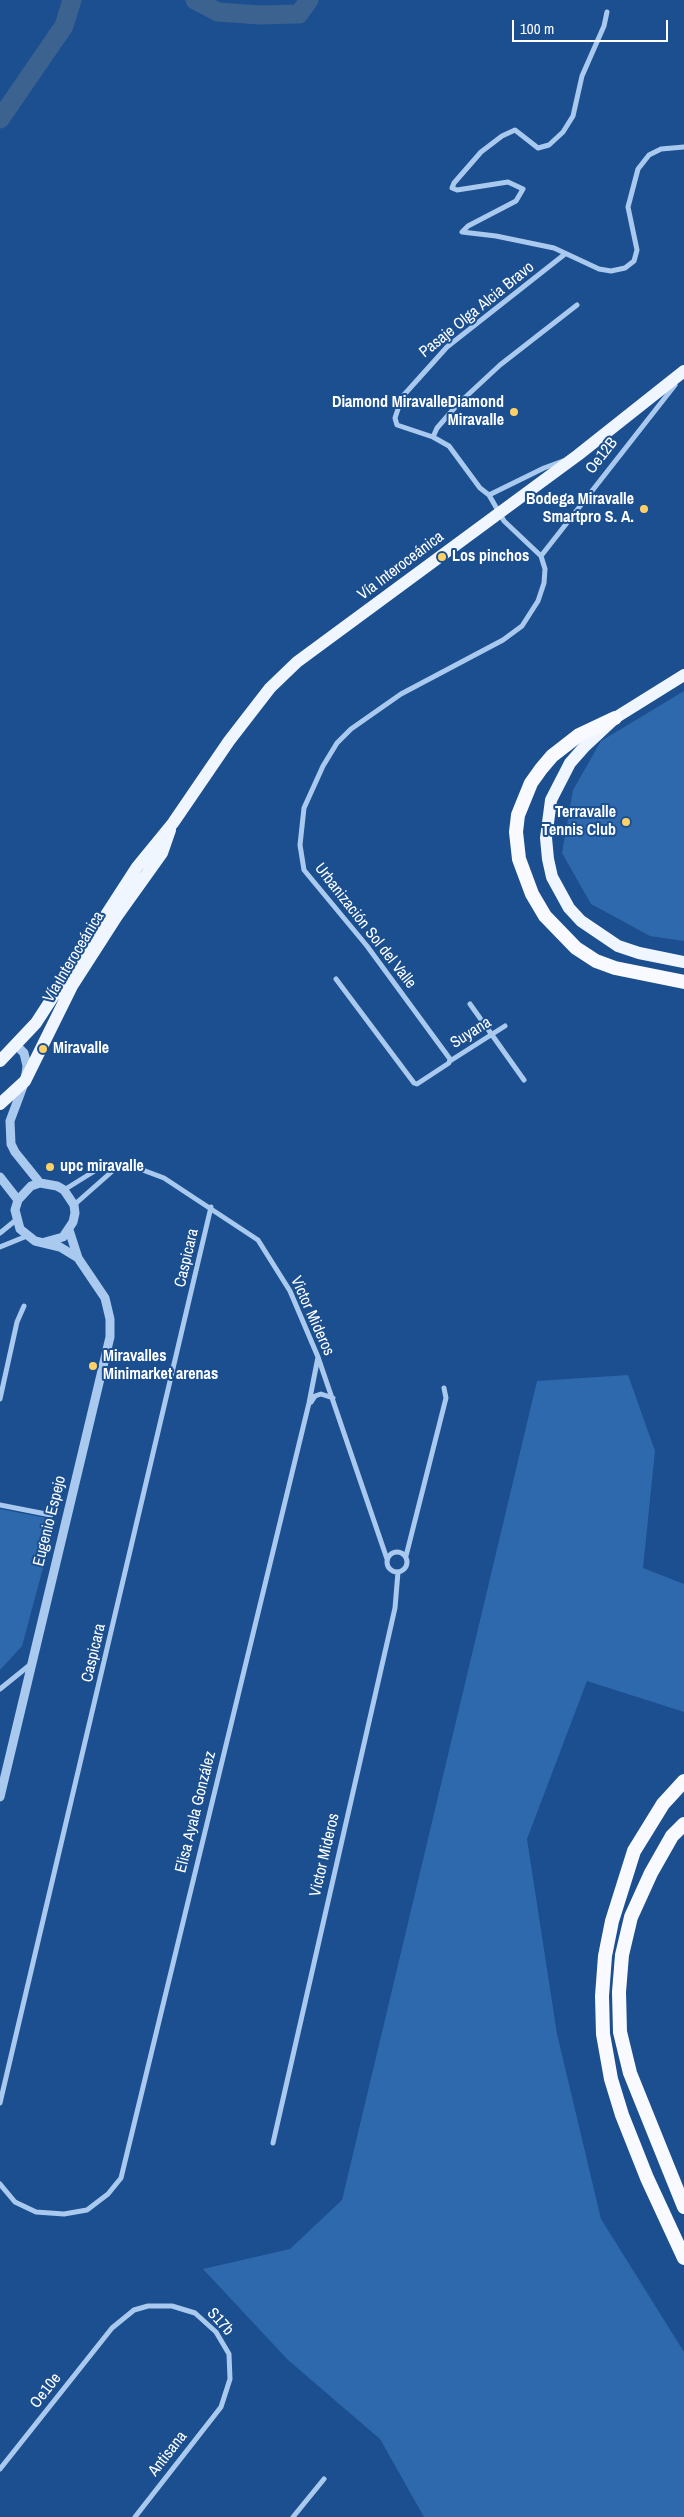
<!DOCTYPE html>
<meta charset="utf-8">
<style>
body{margin:0}
#map{position:relative;width:684px;height:2517px;overflow:hidden;background:#1b4f8f;font-family:"Archivo Narrow",sans-serif}
canvas{display:block}
.scale{position:absolute;left:512px;top:20px;width:156px;height:22px;box-sizing:border-box;border:2px solid #fff;border-top:0;padding-left:6px;font-size:15px;line-height:18px;white-space:nowrap;color:#fff;-webkit-text-stroke:4px #1b4f8f;paint-order:stroke}
</style>
<div id="map">
<canvas width="684" height="2517"></canvas>
<div class="scale">100 m</div>
</div>
<script>
const ctx = document.querySelector('canvas').getContext('2d');
ctx.lineJoin = 'round';
function fillPath(path, color) { ctx.fillStyle = color; ctx.fill(path, 'evenodd'); }
const shape = rows => new Path2D(rows.map(r => 'M' + r).join(''));
function stroke(path, color, width, dash) { ctx.strokeStyle = color; ctx.lineWidth = width; ctx.lineCap = dash ? 'butt' : 'round'; ctx.setLineDash(dash || []); ctx.stroke(path); }
function drawText(font, color, halo, rows, align = 'center') {
  ctx.font = font + ' "Archivo Narrow",sans-serif'; ctx.lineWidth = 4; ctx.setLineDash([]); ctx.textBaseline = 'middle'; ctx.strokeStyle = halo; ctx.fillStyle = color; for (const [text, x, y, turn = 0] of rows) {
    ctx.save(); ctx.translate(x, y); ctx.rotate((+turn || 0) * Math.PI / 180); ctx.textAlign = isNaN(turn) ? turn : align; if (halo) ctx.strokeText(text, 0, 0); ctx.fillText(text, 0, 0); ctx.restore();
  }
}
fillPath(shape([
 [684,691,684,941,650,936,591,904,562,853,573,790,601,741],
 [628,1375,655,1451,643,1568,684,1584,684,1712,587,1681,527,1839,557,2034,601,2219,684,2352,684,2517,424,2517,380,2439,288,2360,203,2269,290,2249,342,2200,537,1381],
 [0,1509,56,1520,22,1646,0,1670]
]), '#2e69ad');
stroke(shape([
 [195,0,218,12,259,15,299,14,309,0],
 [0,119,64,26,72,0]
]), '#3c6290', 19);
stroke(shape([
 [607,12,604,26,582,76,573,116,563,132,549,145,538,148,515,130,502,136,481,152,454,183,452,188,457,190,508,182,523,189,516,201,468,226,462,232,496,236,554,248,599,269,611,271,625,268,634,261,637,250,628,207,638,169,649,155,661,149,684,147],
 [433,437,437,428,458,404,500,365,577,305],
 [489,495,544,468,563,461],
 [541,556,504,521,489,495,480,488,449,446,433,437,397,425,395,418,402,397,447,347,565,254],
 [541,556,675,385],
 [336,979,414,1083,417,1084,449,1063,450,1059,367,946,304,870,300,845,304,808,323,766,337,743,351,729,401,694,503,640,522,626,538,601,544,583,545,569,541,556],
 [470,1004,524,1080],
 [450,1061,505,1026],
 [64,1190,101,1167,140,1169,164,1178,258,1240,290,1291,318,1357,387,1559],
 [74,1205,117,1167],
 [0,1233,16,1220],
 [0,1247,27,1236],
 [0,1399,17,1322,24,1306],
 [311,1402,315,1396,321,1394,333,1398],
 [0,1505,51,1515],
 '387 1562a10 10 0 1 1 20 0a10 10 0 1 1-20 0Z',
 [406,1556,446,1398,444,1388],
 [0,1689,31,1664],
 [0,2103,211,1207],
 [273,2143,395,1608,398,1572],
 [0,2184,15,2202,36,2212,64,2214,87,2210,108,2194,121,2178,309,1403,318,1357],
 [0,2469,112,2328,134,2310,148,2306,172,2306,195,2313,216,2332,229,2354,230,2379,221,2407,135,2517],
 [293,2517,324,2479]
]), '#a9c9ee', 5);
stroke(shape([
 [16,1045,24,1053,27,1066,25,1081,10,1121,11,1144,15,1152,40,1183],
 [0,1177,18,1200],
 [45,1242,63,1237,73,1222,75,1213,74,1205,64,1190,57,1186,40,1183,31,1186,18,1200,15,1210,20,1229,35,1241,60,1247,78,1258],
 [0,1797,110,1337,110,1319,105,1298,78,1258,69,1230]
]), '#a9c9ee', 9);
stroke(shape([
 [684,675,615,718,585,746,570,763,551,800,546,838,548,859,552,877,569,908,581,921,618,946,639,953,684,962],
 [0,1061,36,1023,137,867,173,823,229,741,270,688,297,662,578,455,684,371],
 [0,1104,25,1081,72,986,117,916,162,853,170,830]
]), '#f0f6ff', 12);
stroke(shape([
 [615,718,579,735,552,756,541,769,531,783,518,815,516,832,519,859,532,894,545,916,576,948,596,961,615,968,684,982],
 [684,1781,663,1804,634,1851,612,1921,605,1956,602,1996,603,2034,611,2079,622,2115,647,2178,684,2258],
 [684,1824,672,1836,651,1873,631,1917,622,1955,619,1992,620,2032,630,2073,684,2207]
]), '#f8faff', 14);
for (const [x, y, r, color] of [
 [514,412,5,"#ffd166"],
 [644,509,5,"#ffd166"],
 [442,557,5,"#ffd166"],
 [626,822,5,"#ffd166"],
 [43,1049,5,"#ffd166"],
 [50,1167,5,"#ffd166"],
 [93,1366,5,"#ffd166"]
]) { const dot = new Path2D(); dot.arc(x, y, r, 0, 2 * Math.PI); ctx.fillStyle = color; ctx.fill(dot); stroke(dot, '#1b4f8f', 2); }
drawText('16px', '#fff', '#1b4f8f', [
 ["Pasaje Olga Alcia Bravo",477,310,-39],
 ["Oe12B",602,456,-52],
 ["Vía Interoceánica",401,566,-37],
 ["Urbanización Sol del Valle",365,926,52],
 ["Vía Interoceánica",74,957,-59],
 ["Suyana",471,1033,-32],
 ["Caspicara",187,1258,-77],
 ["Victor Mideros",312,1316,66],
 ["Eugenio Espejo",50,1521,-76],
 ["Caspicara",94,1653,-77],
 ["Elisa Ayala González",196,1812,-76],
 ["Victor Mideros",325,1855,-77],
 ["S17b",220,2322,48],
 ["Oe10e",46,2391,-52],
 ["Antisana",168,2454,-52]
]);
drawText('bold 16px', '#fff', '#1b4f8f', [
 ["Diamond MiravalleDiamond",504,403,"right"],
 ["Miravalle",504,421,"right"],
 ["Bodega Miravalle",634,500,"right"],
 ["Smartpro S. A.",634,518,"right"],
 ["Los pinchos",452,557],
 ["Terravalle",616,813,"right"],
 ["Tennis Club",616,831,"right"],
 ["Miravalle",53,1049],
 ["upc miravalle",60,1167],
 ["Miravalles",103,1357],
 ["Minimarket arenas",103,1375]
], 'left');
</script>
